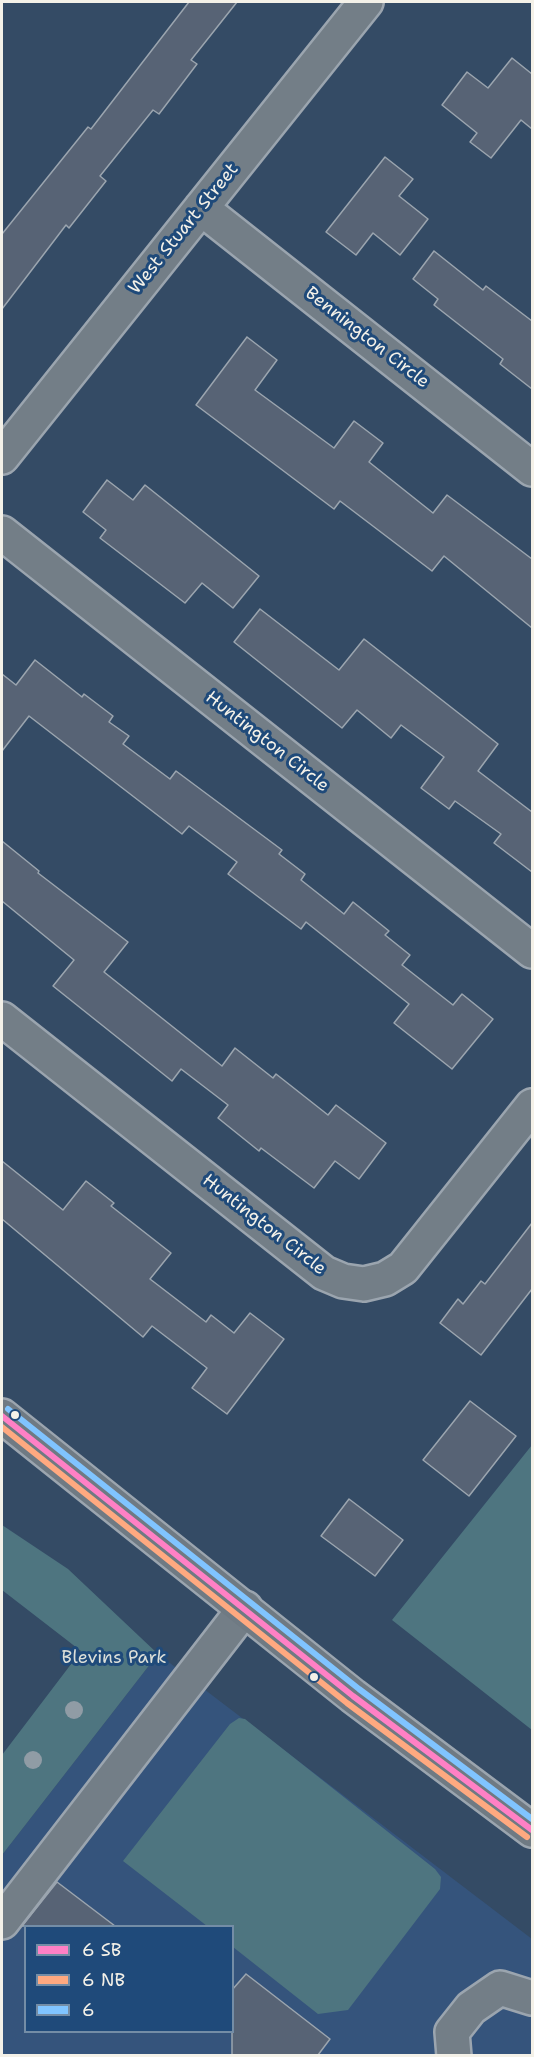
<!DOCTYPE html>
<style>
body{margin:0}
#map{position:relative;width:534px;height:2057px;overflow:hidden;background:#344b65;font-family:"Shantell Sans",sans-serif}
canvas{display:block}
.frame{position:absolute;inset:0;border:3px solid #f4f1e8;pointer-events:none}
.legend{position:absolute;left:24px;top:1925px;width:210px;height:108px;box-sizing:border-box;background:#1f4a7a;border:2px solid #748da6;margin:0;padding:8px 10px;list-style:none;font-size:18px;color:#f4f1e8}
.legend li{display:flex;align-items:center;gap:12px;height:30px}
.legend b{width:30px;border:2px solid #748da6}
</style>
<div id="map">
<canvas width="534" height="2057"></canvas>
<div class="frame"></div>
<ul class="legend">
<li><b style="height:8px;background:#ff80c5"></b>6 SB</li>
<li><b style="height:8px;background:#ffa980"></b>6 NB</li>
<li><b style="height:8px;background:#80c4ff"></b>6</li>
</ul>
</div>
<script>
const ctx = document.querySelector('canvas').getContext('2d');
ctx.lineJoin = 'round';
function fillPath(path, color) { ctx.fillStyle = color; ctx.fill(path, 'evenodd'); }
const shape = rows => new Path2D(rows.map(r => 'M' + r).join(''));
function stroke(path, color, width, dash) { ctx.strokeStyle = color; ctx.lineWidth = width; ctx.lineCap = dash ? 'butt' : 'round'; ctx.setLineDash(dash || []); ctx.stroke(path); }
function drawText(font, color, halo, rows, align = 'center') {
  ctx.font = font + ' "Shantell Sans",sans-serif'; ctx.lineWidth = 6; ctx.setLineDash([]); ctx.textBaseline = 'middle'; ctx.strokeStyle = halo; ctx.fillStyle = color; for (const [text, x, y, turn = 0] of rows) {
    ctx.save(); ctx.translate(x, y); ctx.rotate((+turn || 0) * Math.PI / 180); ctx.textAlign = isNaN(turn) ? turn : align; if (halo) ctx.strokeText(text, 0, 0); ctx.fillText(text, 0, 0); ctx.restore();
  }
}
fillPath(shape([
 [158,1654,532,1939,532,2055,2,2055,2,1855],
 [26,1926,232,1926,232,2032,26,2032]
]), '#35547c');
fillPath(shape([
 [532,1445,532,1730,392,1620],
 [2,1525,68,1569,158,1654,2,1855,2,1755,81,1651,2,1590],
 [239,1718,245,1719,435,1869,441,1877,440,1889,348,2010,318,2014,233,1947,232,1926,207,1926,123,1861,230,1724]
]), '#4e7580');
const building = shape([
 [189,2,237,2,191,60,197,64,159,114,153,110,100,176,106,181,69,228,66,225,2,309,2,234,88,127,91,129,189,2],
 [512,58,532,74,532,129,521,120,491,158,470,142,477,133,442,105,467,72,488,88,512,58],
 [385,157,413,179,399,196,428,219,400,255,373,233,356,255,326,232,385,157],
 [434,251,483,290,486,286,532,321,532,389,500,364,503,359,434,305,438,299,413,279,434,251],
 [247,337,277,360,255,390,334,448,354,421,383,443,369,462,433,513,447,495,532,559,532,628,444,556,432,571,340,501,334,509,196,405,247,337],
 [107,480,133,500,145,485,259,576,233,608,202,583,185,603,100,538,106,530,83,512,107,480],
 [260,609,339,670,364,639,498,744,478,771,532,812,532,872,494,843,501,834,455,801,449,809,421,788,444,757,401,725,391,738,357,710,342,728,234,642,260,609],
 [35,660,82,697,84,694,113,716,109,722,129,736,123,744,170,779,176,771,282,850,279,854,305,874,301,880,344,914,353,902,389,931,385,935,410,955,402,965,453,1005,462,994,493,1019,452,1069,394,1023,409,1004,306,922,301,929,228,874,237,862,189,826,182,834,29,716,2,751,2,674,16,685,35,660],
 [2,841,39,871,38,873,128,942,104,972,222,1066,235,1048,273,1078,276,1074,328,1115,336,1105,386,1143,359,1179,335,1161,314,1188,261,1148,259,1151,218,1118,228,1105,181,1069,172,1081,53,986,74,960,2,901,2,841],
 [2,1161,63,1210,86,1181,114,1203,111,1206,171,1253,150,1279,206,1322,211,1315,234,1333,250,1313,284,1339,227,1414,192,1388,207,1368,152,1326,143,1337,2,1219,2,1161],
 [532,1223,532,1289,481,1355,440,1323,458,1299,463,1304,481,1281,485,1284,532,1223],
 [470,1401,516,1436,469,1496,423,1460,470,1401],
 [349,1499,403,1540,375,1576,321,1536,349,1499],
 [57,1882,115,1926,22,1926,57,1882],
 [246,1974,330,2039,318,2055,232,2055,232,1990,246,1974]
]);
fillPath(building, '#576375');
stroke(building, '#9ba5af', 1.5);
const minor = shape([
 [201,208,532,469],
 [2,457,366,2],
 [2,533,532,951],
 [2,1019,324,1273,343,1281,364,1284,385,1279,403,1268,532,1106],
 [2,1922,245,1608],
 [454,2056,452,2032,471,2008,500,1988,532,1998]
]);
const major = shape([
 [2,1416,353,1696,532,1830]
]);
stroke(minor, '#9ba5af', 38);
stroke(major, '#9ba5af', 38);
stroke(minor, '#737e87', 33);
stroke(major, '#6f7a83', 33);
stroke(shape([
 [2,1416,353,1696,532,1830]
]), '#ff80c5', 6);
stroke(shape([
 [2,1427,347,1703,527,1837]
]), '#ffa980', 6);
stroke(shape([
 [8,1409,359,1689,532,1819]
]), '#80c4ff', 6);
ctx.fillStyle = '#909ca5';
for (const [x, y] of [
 [74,1710],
 [33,1760]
]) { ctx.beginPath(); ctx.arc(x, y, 9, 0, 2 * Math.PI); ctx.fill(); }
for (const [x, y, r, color] of [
 [15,1415,5,"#f4f1e8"],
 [314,1677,5,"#f4f1e8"]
]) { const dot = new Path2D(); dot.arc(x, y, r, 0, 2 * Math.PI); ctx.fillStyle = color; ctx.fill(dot); stroke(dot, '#1f4a7a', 2); }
drawText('18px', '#f4f1e8', '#1f4a7a', [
 ["West Stuart Street",184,229,-51],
 ["Bennington Circle",367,338,38],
 ["Huntington Circle",267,742,38],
 ["Huntington Circle",264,1225,38]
]);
drawText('18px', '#dcdfd9', '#1f4a7a', [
 ["Blevins Park",114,1658]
]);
</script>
